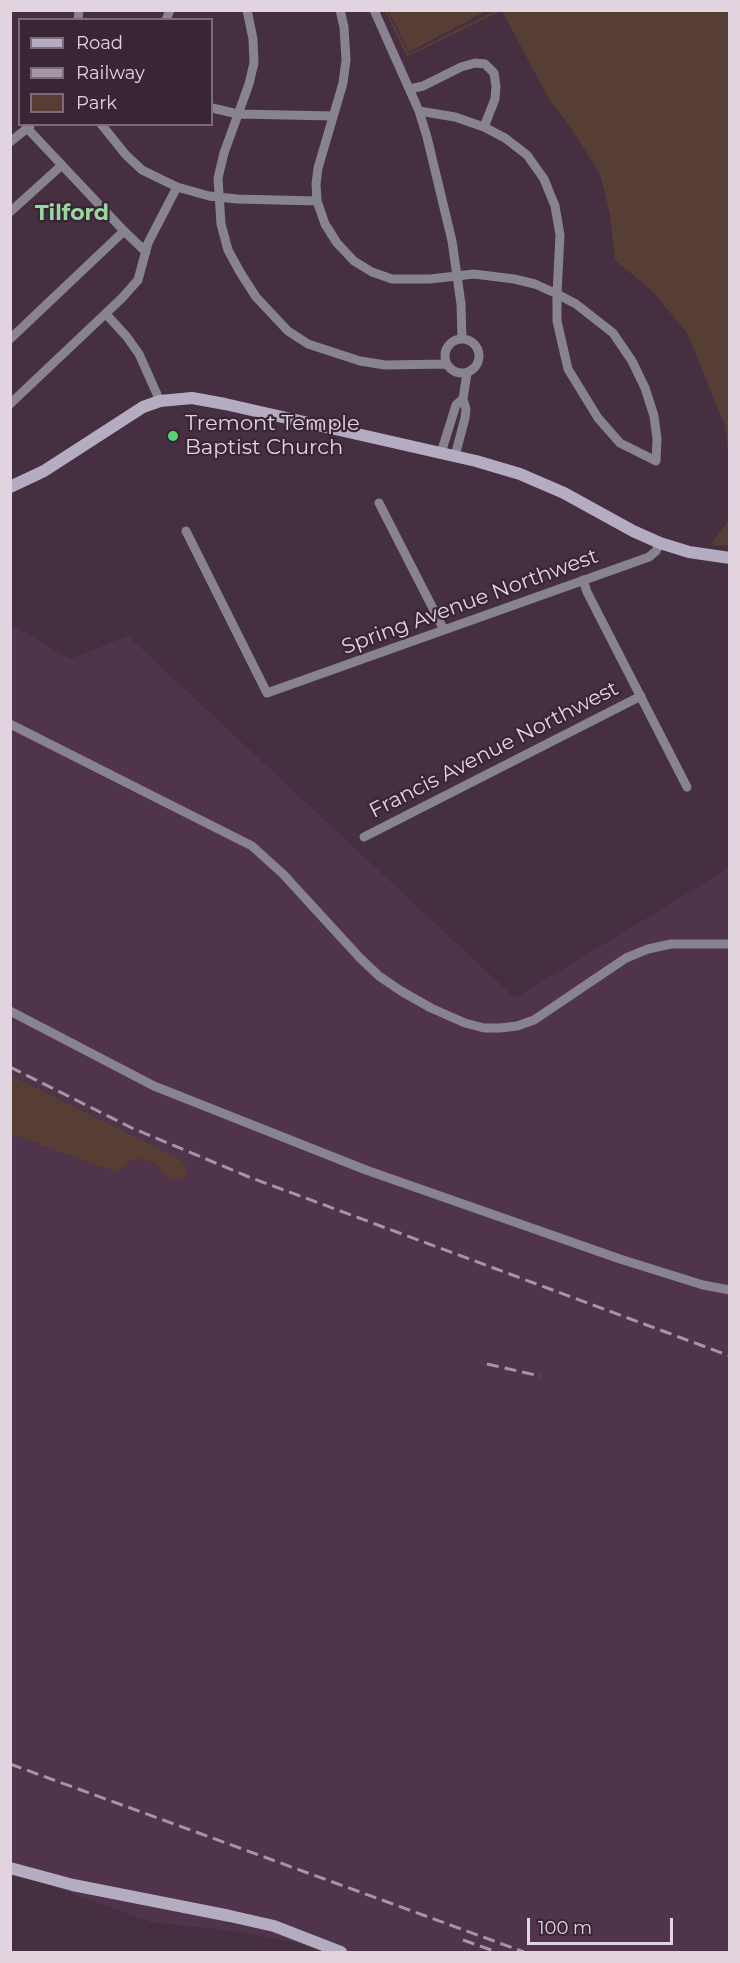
<!DOCTYPE html>
<style>
body{margin:0}
#map{position:relative;width:740px;height:1963px;overflow:hidden;background:#452f40;font-family:Montserrat,sans-serif}
canvas{display:block}
.frame{position:absolute;inset:0;border:12px solid #e2d4df;pointer-events:none}
.legend{position:absolute;left:18px;top:18px;width:195px;height:108px;box-sizing:border-box;background:#3a2536;border:2px solid #7d6b7a;margin:0;padding:8px 10px;list-style:none;font-size:18px;color:#e2d4df}
.legend li{display:flex;align-items:center;gap:12px;height:30px}
.legend b{width:30px;border:2px solid #7d6b7a}
.scale{position:absolute;left:527px;top:1918px;width:146px;height:27px;box-sizing:border-box;border:3px solid #e2d4df;border-top:0;padding-left:8px;font-size:18px;line-height:21px;white-space:nowrap;color:#e2d4df;-webkit-text-stroke:4px #3a2536;paint-order:stroke}
</style>
<div id="map">
<canvas width="740" height="1963"></canvas>
<div class="frame"></div>
<ul class="legend">
<li><b style="height:8px;background:#b4adc1"></b>Road</li>
<li><b style="height:8px;background:#a695a2"></b>Railway</li>
<li><b style="height:16px;background:#573e34"></b>Park</li>
</ul>
<div class="scale">100 m</div>
</div>
<script>
const ctx = document.querySelector('canvas').getContext('2d');
ctx.lineJoin = 'round';
function fillPath(path, color) { ctx.fillStyle = color; ctx.fill(path, 'evenodd'); }
const shape = rows => new Path2D(rows.map(r => 'M' + r).join(''));
function stroke(path, color, width, dash) { ctx.strokeStyle = color; ctx.lineWidth = width; ctx.lineCap = dash ? 'butt' : 'round'; ctx.setLineDash(dash || []); ctx.stroke(path); }
function drawText(font, color, halo, rows, align = 'center') {
  ctx.font = font + ' Montserrat,sans-serif'; ctx.lineWidth = 4.5; ctx.setLineDash([]); ctx.textBaseline = 'middle'; ctx.strokeStyle = halo; ctx.fillStyle = color; for (const [text, x, y, turn = 0] of rows) {
    ctx.save(); ctx.translate(x, y); ctx.rotate((+turn || 0) * Math.PI / 180); ctx.textAlign = isNaN(turn) ? turn : align; if (halo) ctx.strokeText(text, 0, 0); ctx.fillText(text, 0, 0); ctx.restore();
  }
}
fillPath(shape([
 [11,624,70,659,128,636,515,998,729,868,729,1952,338,1952,241,1932,151,1922,59,1889,11,1868,10,1134,117,1173,128,1161,143,1159,157,1166,166,1176,178,1158,11,1075]
]), '#50344b');
fillPath(shape([
 [385,11,387,11,409,54,494,11,501,11,407,57],
 [389,11,486,11,409,52],
 [502,11,729,11,729,456,724,423,687,333,652,291,615,260,610,215,600,174,569,125,549,99],
 [729,519,729,546,711,545],
 [10,1075,178,1158,186,1166,187,1174,181,1180,174,1180,166,1176,157,1165,143,1159,128,1161,118,1173,11,1134]
]), '#573e34');
stroke(shape([
 [247,10,253,39,254,63,249,84,224,153,218,178,221,224,228,250,240,272,256,297,288,331,308,344,360,361,385,365,447,364],
 [340,10,344,27,346,60,343,83,318,168,316,184,317,201,325,224,337,243,354,261,372,272,392,279,430,279,474,274,514,279,535,284,557,294,576,304,613,333,632,361,645,388,654,416,657,439,656,461,620,443,598,418,568,369,557,321,557,294,560,235,555,206,544,179,527,155,505,138,484,127,455,117,419,111],
 [374,10,419,111,427,137,452,241,461,304,462,339],
 [78,20,79,10],
 [166,20,170,10],
 [410,89,423,86,461,67,475,63,485,64,494,73,496,86,495,99,484,127],
 [212,108,238,114,333,116],
 [101,124,126,155,142,170,177,187,209,196,237,199,317,201],
 [26,127,124,231,146,252],
 [10,142,30,126],
 [10,212,62,165],
 [106,314,127,337,139,354,160,401],
 [10,339,124,231],
 '445 356a17 17 0 1 1 34 0a17 17 0 1 1-34 0Z',
 [463,399,467,373],
 [10,404,122,298,138,280,148,243,177,187],
 [441,453,456,405,463,399,466,409,465,418,455,456],
 [379,503,444,630],
 [186,531,267,693,649,557,656,551,660,543],
 [583,580,587,592,687,787],
 [10,724,252,846,283,874,360,958,379,976,401,991,431,1008,465,1023,484,1028,500,1028,517,1026,534,1020,626,958,648,949,671,944,730,944],
 [364,837,641,696],
 [10,1011,154,1086,366,1170,620,1259,703,1285,730,1290]
]), '#87838f', 9);
stroke(shape([
 [10,487,44,471,143,407,160,401,192,398,225,404,476,461,520,474,564,493,633,531,660,543,689,552,730,558],
 [10,1868,73,1885,230,1916,274,1926,341,1952]
]), '#b4adc1', 12);
stroke(shape([
 [10,1067,132,1128,249,1177,730,1356],
 [487,1364,540,1376],
 [10,1764,524,1952],
 [463,1940,497,1952]
]), '#a695a2', 3, [12, 6]);
for (const [x, y, r, color] of [
 [173,436,6,"#54d672"]
]) { const dot = new Path2D(); dot.arc(x, y, r, 0, 2 * Math.PI); ctx.fillStyle = color; ctx.fill(dot); stroke(dot, '#3a2536', 2); }
drawText('21px', '#e2d4df', '#3a2536', [
 ["Tremont Temple",185,424],
 ["Baptist Church",185,448]
], 'left');
drawText('21px', '#e2d4df', '#3a2536', [
 ["Spring Avenue Northwest",470,602,-20],
 ["Francis Avenue Northwest",494,750,-27]
]);
drawText('bold 22px', '#97d7a0', '#3a2536', [
 ["Tilford",72,214]
]);
</script>
